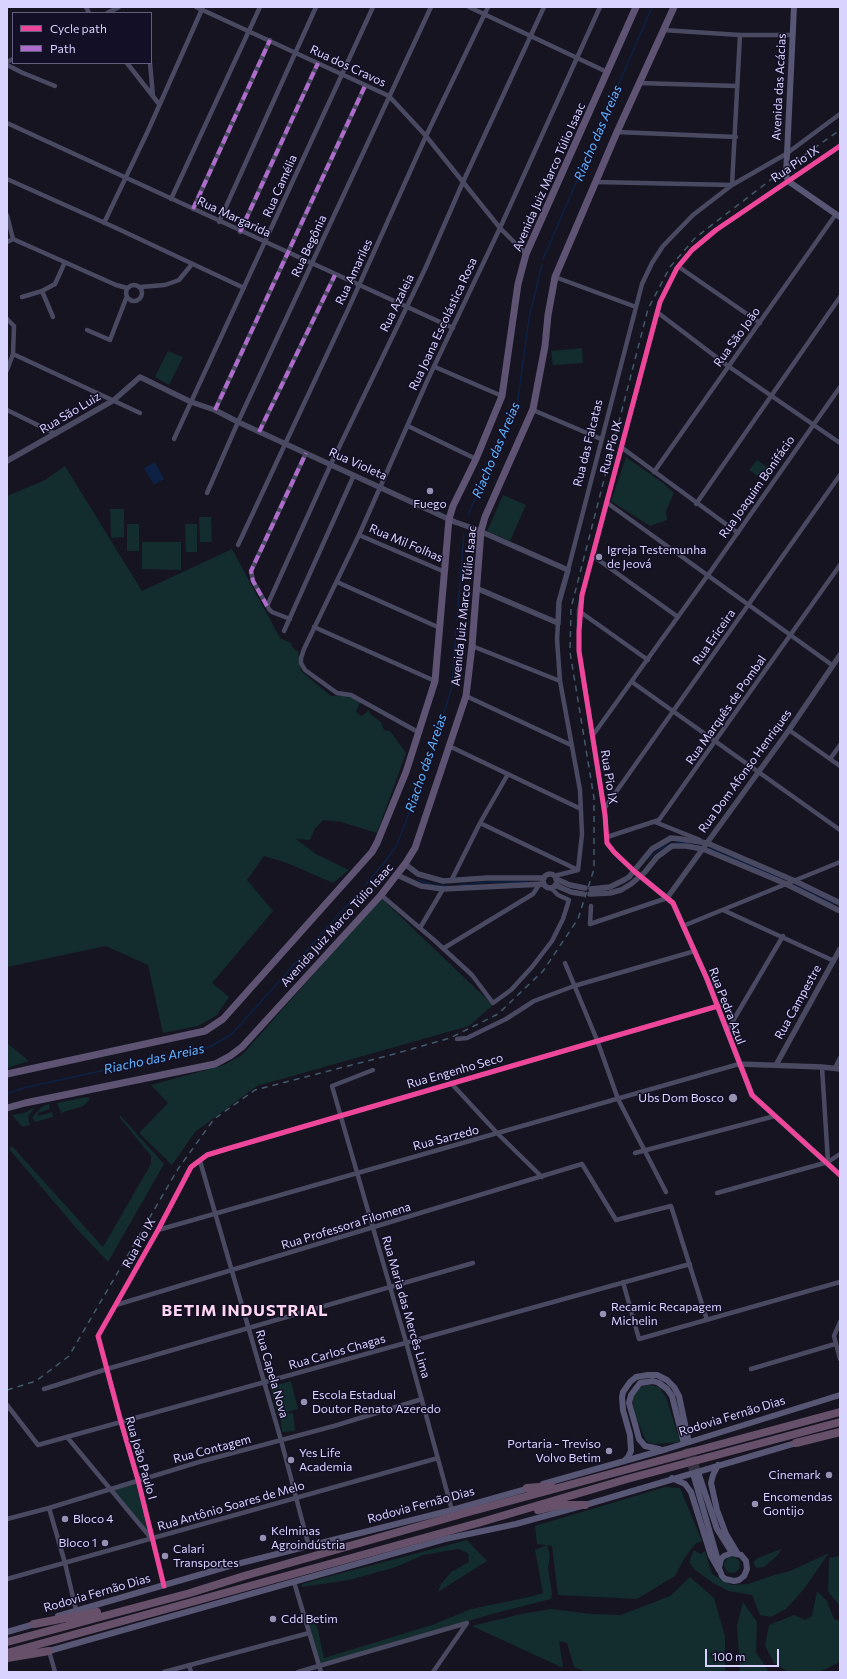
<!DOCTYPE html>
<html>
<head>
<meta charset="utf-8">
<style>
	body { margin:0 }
	#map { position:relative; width:847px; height:1679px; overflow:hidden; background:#161421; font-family:Commissioner,sans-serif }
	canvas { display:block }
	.frame { position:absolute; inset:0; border:8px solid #d9d4ff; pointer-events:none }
	.legend { position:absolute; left:12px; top:12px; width:140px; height:52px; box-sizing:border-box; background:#130f26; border:1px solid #625e7d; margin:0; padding:5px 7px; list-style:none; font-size:12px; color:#d9d4ff }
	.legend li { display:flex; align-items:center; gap:8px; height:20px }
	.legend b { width:20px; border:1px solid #625e7d }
	.scale { position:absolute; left:705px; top:1649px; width:74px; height:18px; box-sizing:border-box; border:2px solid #d9d4ff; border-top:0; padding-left:5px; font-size:12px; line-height:14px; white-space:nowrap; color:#d9d4ff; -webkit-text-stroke:3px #130f26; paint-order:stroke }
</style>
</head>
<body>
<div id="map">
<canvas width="847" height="1679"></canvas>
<div class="frame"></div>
<ul class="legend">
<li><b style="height:5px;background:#ed469a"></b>Cycle path</li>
<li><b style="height:5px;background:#b06ccc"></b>Path</li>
</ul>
<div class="scale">100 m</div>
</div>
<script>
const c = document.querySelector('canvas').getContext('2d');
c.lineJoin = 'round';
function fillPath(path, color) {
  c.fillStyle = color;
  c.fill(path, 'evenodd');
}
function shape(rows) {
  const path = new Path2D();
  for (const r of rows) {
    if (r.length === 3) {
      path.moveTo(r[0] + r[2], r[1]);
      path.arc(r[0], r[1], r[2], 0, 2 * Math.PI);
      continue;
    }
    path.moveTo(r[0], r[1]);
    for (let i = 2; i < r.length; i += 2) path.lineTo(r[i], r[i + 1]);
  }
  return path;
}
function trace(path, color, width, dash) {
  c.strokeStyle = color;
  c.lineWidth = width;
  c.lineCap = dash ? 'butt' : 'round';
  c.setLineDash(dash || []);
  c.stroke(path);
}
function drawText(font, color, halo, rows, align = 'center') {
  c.font = font + ' Commissioner,sans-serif';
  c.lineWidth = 3;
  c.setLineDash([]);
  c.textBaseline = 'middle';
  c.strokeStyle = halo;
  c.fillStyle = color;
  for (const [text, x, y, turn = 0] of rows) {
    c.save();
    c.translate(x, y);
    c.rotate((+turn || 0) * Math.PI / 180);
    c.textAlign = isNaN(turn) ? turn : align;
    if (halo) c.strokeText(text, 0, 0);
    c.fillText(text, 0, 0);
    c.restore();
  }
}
const green = shape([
	[582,348,583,363,553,365,551,351],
	[168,351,183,357,169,385,155,377],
	[626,457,663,483,674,493,666,511,667,520,650,526,611,501],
	[757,460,774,472,766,482,749,470],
	[65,466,142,591,232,549,280,638,291,643,292,647,298,652,301,671,331,696,348,695,360,702,356,712,362,716,369,710,370,714,381,722,384,730,390,731,406,753,377,833,341,822,323,820,314,830,310,840,296,839,316,854,349,870,333,883,287,863,264,856,247,880,273,911,212,983,229,997,217,1015,198,1026,163,1033,148,965,106,946,7,967,7,496,45,480],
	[503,495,526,505,510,541,487,531],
	[110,509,124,509,124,537,111,538],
	[199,517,211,517,212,542,200,542],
	[127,524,139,524,139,551,127,551],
	[185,524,197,524,197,552,186,552],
	[142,542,181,542,181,570,142,569],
	[381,898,493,1005,469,1026,257,1086,195,1132,172,1165,139,1133,168,1103,151,1085,224,1065,242,1055],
	[7,1043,29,1061,7,1068],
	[87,1097,90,1099,83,1106,61,1113,57,1103],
	[49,1104,50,1109,38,1113,38,1116,52,1112,53,1117,35,1122,32,1117,43,1106],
	[36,1107,28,1116,30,1125,22,1127,12,1115,24,1113],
	[120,1115,164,1164,108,1262,77,1229,9,1149,12,1146,103,1247,151,1164,151,1156,120,1118],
	[291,1381,298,1409,282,1414,293,1413,295,1431,282,1432,280,1415,278,1415,270,1387],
	[650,1385,659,1387,666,1397,680,1442,655,1444,649,1443,645,1439,636,1417,633,1405,633,1397,637,1390,643,1386],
	[137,1482,149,1533,111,1489],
	[665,1487,680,1488,702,1541,696,1543,684,1559,675,1576,637,1599,558,1595,552,1546,547,1545,550,1555,548,1567,552,1593,551,1599,492,1614,320,1666,307,1622,314,1620,318,1630,324,1658,432,1625,471,1609,529,1597,543,1593,535,1550,547,1545,537,1544,535,1526],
	[467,1540,487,1561,438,1592,441,1584,451,1572,469,1562,468,1553,458,1549,423,1555,396,1567,349,1580,302,1587,302,1584,323,1578],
	[781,1549,778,1555,764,1567,756,1568,753,1562,758,1558],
	[694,1550,701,1554,705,1551,712,1574,731,1585,748,1584,774,1575,790,1571,829,1553,804,1589,786,1609,771,1617,760,1615,752,1595,729,1591,713,1583,694,1569,689,1562],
	[840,1556,840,1606,828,1592,829,1558],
	[732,1565,8],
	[690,1577,714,1598,725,1636,725,1672,587,1672,574,1667,567,1643,559,1641,563,1668,472,1626,521,1614,551,1609,591,1614,621,1615,670,1596],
	[817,1591,827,1601,834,1619,840,1621,840,1662,819,1672,788,1672,774,1663,765,1646,769,1625,794,1615,805,1620,812,1616],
	[743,1602,757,1622,756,1652,769,1672,740,1672,737,1625]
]);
const water = shape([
	[155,462,164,479,154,485,144,468]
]);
const stream = shape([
	[543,259,652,7],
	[468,515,517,406,529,318,542,265],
	[457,620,464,534],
	[674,843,682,842,690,844],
	[709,848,780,878],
	[647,859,660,849,671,844],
	[418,880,434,885,448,886],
	[365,885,384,863,397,845,431,754,452,687,456,629],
	[460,885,487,882,527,882],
	[796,886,833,904],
	[7,1094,23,1088,210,1047,232,1034,358,893]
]);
const secondaryTunnel = shape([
	[688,1439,699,1475],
	[683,1440,694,1477]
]);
const minor = shape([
	[86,7,89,13],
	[196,7,389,96,426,136,500,228,526,254],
	[469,7,607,72],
	[107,13,119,7],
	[663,30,740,35,793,35],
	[7,62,13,59],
	[127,63,159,104],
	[150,63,153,96],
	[7,65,23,73,55,86],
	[639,83,737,86],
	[7,123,453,328],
	[617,132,736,137],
	[7,179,114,227,244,288],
	[596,182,732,185,740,35],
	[171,199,260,7],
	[193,209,270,40],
	[7,215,13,239],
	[219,222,316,7],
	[104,223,147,133,203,7],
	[240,232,318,63],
	[7,242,13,239,116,285,127,288],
	[679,267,760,323],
	[555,277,636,307],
	[134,293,8],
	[140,287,165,285,179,280,192,264],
	[42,291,53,317],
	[22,297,42,291,55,284,65,262],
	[657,312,728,366,840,443],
	[7,319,14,326,13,354,7,370],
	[87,330,110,340,127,296],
	[13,354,140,413],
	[435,367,502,396],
	[7,410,56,434],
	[215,410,365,86],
	[533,410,601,439],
	[408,426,476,459],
	[259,432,335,275],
	[174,439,373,7],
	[621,447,738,533],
	[654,472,836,214],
	[207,493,238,422,431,7],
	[606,502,832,665],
	[696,504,840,297],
	[359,535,445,572],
	[238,545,351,303,426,136,488,7],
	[593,556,678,617],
	[568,570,642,284,652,263,663,246,693,215,732,185,786,154,840,114],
	[337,582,440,628],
	[267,606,331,464,425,269,463,182,544,7],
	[579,611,648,660],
	[290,619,272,612,269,609,253,581,251,571,306,453],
	[558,623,557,639,560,681,580,790,582,834,578,870],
	[314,627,435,681],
	[284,631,354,475],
	[472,646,560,681],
	[632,682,840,830],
	[466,696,571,745],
	[789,730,840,766],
	[418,732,351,695,337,693,305,670,301,663,301,658,304,649,359,535,428,379,500,228,600,7],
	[593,735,708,575,840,387],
	[449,746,581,809],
	[830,759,840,745],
	[604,809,840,475],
	[655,822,700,840],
	[480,823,578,870],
	[607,837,659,820,840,565],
	[634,871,614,852,607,843,605,815,579,651,579,611,582,595,660,302,677,268,692,250,716,230,840,146],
	[554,876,578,870],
	[451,881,480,823,508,774],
	[381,895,434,940,472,975,493,1003,511,990,532,967,552,941,563,919,569,900,558,895,551,888],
	[591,906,590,924,667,898],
	[723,910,834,961],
	[683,926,840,862],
	[420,928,443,889],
	[444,948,533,894,539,885],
	[565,963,597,1040,618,1099,666,1192],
	[727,1031,783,936],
	[457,1039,467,1038,506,1019,534,1001,574,986,695,951],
	[822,1067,828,1162],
	[835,1068,840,1058],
	[373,1070,332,1086,406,1342,452,1510],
	[451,1083,498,1134,542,1177],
	[635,1153,775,1116],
	[200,1161,281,1440,309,1547],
	[717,1193,828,1162,840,1154],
	[158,1230,739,1064],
	[623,1282,639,1339,840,1282],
	[116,1305,582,1164,616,1220,671,1206,707,1320],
	[840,1322,834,1336,840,1359],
	[751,1369,835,1344],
	[44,1389,107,1369,473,1263],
	[7,1405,38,1445,690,1264],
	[67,1437,151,1538],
	[49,1508,65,1563,76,1610],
	[7,1519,49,1508,199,1462,334,1426,422,1399],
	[7,1579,438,1458],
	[294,1582,321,1672],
	[164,1586,138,1480,121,1422,98,1336,158,1230,191,1167,207,1155,230,1148,718,1006],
	[49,1651,55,1672],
	[189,1665,191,1672],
	[164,1672,309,1633],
	[298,1672,467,1623],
	[433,1672,467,1623]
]);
const tertiary = shape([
	[7,461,114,400,140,377,191,402,215,410,238,422,455,522,475,529,568,570,559,602,558,623,476,588],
	[405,864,418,874,443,881,487,878,544,878],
	[634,871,673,903,707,979,752,1095,840,1175],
	[550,881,7],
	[397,875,421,886,443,889,544,884],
	[556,879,570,885,585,888],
	[555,885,571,892,583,894],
	[591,889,610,887,624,880,629,877,652,849,671,838,681,839,707,843,795,881,840,903],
	[590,894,610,893,621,890,631,884,645,872,657,857,672,846,686,846,703,849,784,883,840,911],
	[667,898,789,730,840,655],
	[739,1064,822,1067,840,1069],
	[776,1065,840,949]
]);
const secondary = shape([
	[794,7,786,175,788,181,840,217],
	[659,1449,645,1446,639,1439,635,1424,629,1403,631,1395,640,1383,653,1381,659,1383,667,1389,672,1396,683,1440],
	[624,1461,628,1457,631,1451,630,1435,623,1410,622,1397,623,1392,630,1382,636,1377,648,1375,657,1375,667,1380,674,1387,679,1396,688,1438],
	[718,1465,713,1475,711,1483,717,1510,726,1534,738,1554],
	[699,1475,717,1529,732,1553,741,1555,746,1561,747,1569,744,1576,739,1580,734,1581,725,1579,722,1576,719,1568,721,1559,724,1556,732,1553],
	[694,1477,719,1564],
	[672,1478,685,1484,691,1492,711,1556,719,1570],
	[543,1484,667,1449,840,1395],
	[58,1616,233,1565,452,1510,530,1488],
	[7,1632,38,1623],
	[49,1651,445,1539,516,1524,585,1505,796,1443]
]);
const primary = shape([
	[7,1074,205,1031,223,1019,372,852,377,843,406,772,435,681,449,519,453,506,476,459,502,396,518,284,526,254,636,7],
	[7,1108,25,1103,215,1064,230,1056,242,1047,381,895,405,864,415,848,466,696,472,646,481,531,485,517,533,409,545,346,548,315,555,277,617,132,674,7]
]);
const motorway = shape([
	[796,1443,840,1432],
	[527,1488,551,1486],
	[538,1510,560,1505,585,1505],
	[34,1624,97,1612],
	[7,1642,190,1593,244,1576,465,1513,840,1412],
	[7,1653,478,1523,627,1479,840,1422],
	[7,1658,49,1651]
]);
const rail = shape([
	[7,1390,36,1381,69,1356,178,1169,214,1119,255,1090,394,1054,450,1038,498,1014,543,971,578,919,594,869,594,798,570,652,571,608,648,309,670,267,695,238,786,168,840,130]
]);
const quiet = shape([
	[193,209,270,40],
	[240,232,318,63],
	[215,410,365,86],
	[259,432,335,275],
	[267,606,253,581,251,571,306,453]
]);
const cycleway = shape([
	[840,146,716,230,692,250,677,268,660,302,582,595,579,631,579,651,605,815,607,843,614,852,634,871,673,903,707,979,752,1095,840,1175],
	[164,1586,138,1480,121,1422,98,1336,158,1230,191,1167,207,1155,230,1148,718,1006]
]);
const markers = [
	[430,491,4,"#9591b1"],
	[599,557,4,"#9591b1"],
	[733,1098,5,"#9591b1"],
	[603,1314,4,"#9591b1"],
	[304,1402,4,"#9591b1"],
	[609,1451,4,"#9591b1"],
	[291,1460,4,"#9591b1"],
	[829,1475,4,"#9591b1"],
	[755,1504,4,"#9591b1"],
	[65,1519,4,"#9591b1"],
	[263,1538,4,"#9591b1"],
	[105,1543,4,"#9591b1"],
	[165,1556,4,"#9591b1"],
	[273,1619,4,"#9591b1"]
];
const streetNames = [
	["Rua dos Cravos",348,66,25],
	["Avenida das Acácias",779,87,-87],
	["Rua Pio IX",795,164,-34],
	["Avenida Juiz Marco Túlio Isaac",549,177,-66],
	["Rua Camélia",280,186,-66],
	["Rua Margarida",234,217,25],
	["Rua Begônia",309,246,-65],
	["Rua Amariles",354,272,-65],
	["Rua Azaleia",397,303,-64],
	["Rua Joana Escolástica Rosa",443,324,-65],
	["Rua São João",737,337,-54],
	["Rua São Luiz",70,413,-31],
	["Rua das Falcatas",588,443,-76],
	["Rua Pio IX",611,447,-75],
	["Rua Violeta",358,464,24],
	["Rua Joaquim Bonifácio",757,487,-55],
	["Rua Mil Folhas",406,543,23],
	["Avenida Juiz Marco Túlio Isaac",464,606,-84],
	["Rua Ericeira",714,637,-55],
	["Rua Marquês de Pombal",726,710,-55],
	["Rua Dom Afonso Henriques",745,771,-54],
	["Rua Pio IX",609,777,81],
	["Avenida Juiz Marco Túlio Isaac",337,925,-48],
	["Rua Campestre",798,1002,-61],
	["Rua Pedra Azul",727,1006,69],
	["Rua Engenho Seco",455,1071,-16],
	["Rua Sarzedo",446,1138,-15],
	["Rua Professora Filomena",346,1226,-17],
	["Rua Pio IX",139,1243,-61],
	["Rua Maria das Mercês Lima",406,1307,74],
	["Rua Carlos Chagas",337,1352,-16],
	["Rua Capela Nova",272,1374,74],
	["Rodovia Fernão Dias",732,1416,-17],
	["Rua Contagem",212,1449,-15],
	["Rua João Paulo I",141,1458,74],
	["Rodovia Fernão Dias",421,1505,-15],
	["Rua Antônio Soares de Melo",231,1506,-16],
	["Rodovia Fernão Dias",97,1593,-16]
];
const poiNames = [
	["Fuego",430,504,"center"],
	["Igreja Testemunha",607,550],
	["de Jeová",607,564],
	["Ubs Dom Bosco",724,1098,"right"],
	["Recamic Recapagem",611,1307],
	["Michelin",611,1321],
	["Escola Estadual",312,1395],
	["Doutor Renato Azeredo",312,1409],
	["Portaria - Treviso",601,1444,"right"],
	["Volvo Betim",601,1458,"right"],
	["Yes Life",299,1453],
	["Academia",299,1467],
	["Cinemark",821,1475,"right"],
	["Encomendas",763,1497],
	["Gontijo",763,1511],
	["Bloco 4",73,1519],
	["Kelminas",271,1531],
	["Agroindústria",271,1545],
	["Bloco 1",97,1543,"right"],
	["Calari",173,1549],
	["Transportes",173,1563],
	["Cdd Betim",281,1619]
];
const waterNames = [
	["Riacho das Areias",598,133,-67],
	["Riacho das Areias",496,450,-67],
	["Riacho das Areias",426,763,-71],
	["Riacho das Areias",154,1059,-12]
];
const districtNames = [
	["BETIM INDUSTRIAL",245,1311]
];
fillPath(green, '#132c2d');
fillPath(water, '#0d2144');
trace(stream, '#0d2144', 1.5);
trace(secondaryTunnel, '#333142', 6, [6, 3]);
trace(minor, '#4a4962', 4.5);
trace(tertiary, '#4a4962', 5.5);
trace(secondary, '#575674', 6);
trace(primary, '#5e5373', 7);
trace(motorway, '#67516a', 8);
trace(rail, '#43596b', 1.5, [6, 5]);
trace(quiet, '#b06ccc', 4, [8, 4]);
trace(cycleway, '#ed469a', 5);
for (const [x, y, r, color] of markers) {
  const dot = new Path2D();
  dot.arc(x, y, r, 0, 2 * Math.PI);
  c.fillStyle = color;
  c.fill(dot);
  trace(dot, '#130f26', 1.5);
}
drawText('12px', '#d9d4ff', '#130f26', streetNames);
drawText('12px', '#d9d4ff', '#130f26', poiNames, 'left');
drawText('italic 13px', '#62b6ff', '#130f26', waterNames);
c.letterSpacing = '1px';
drawText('bold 16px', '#ffd6f0', '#130f26', districtNames);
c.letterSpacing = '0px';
</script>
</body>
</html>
